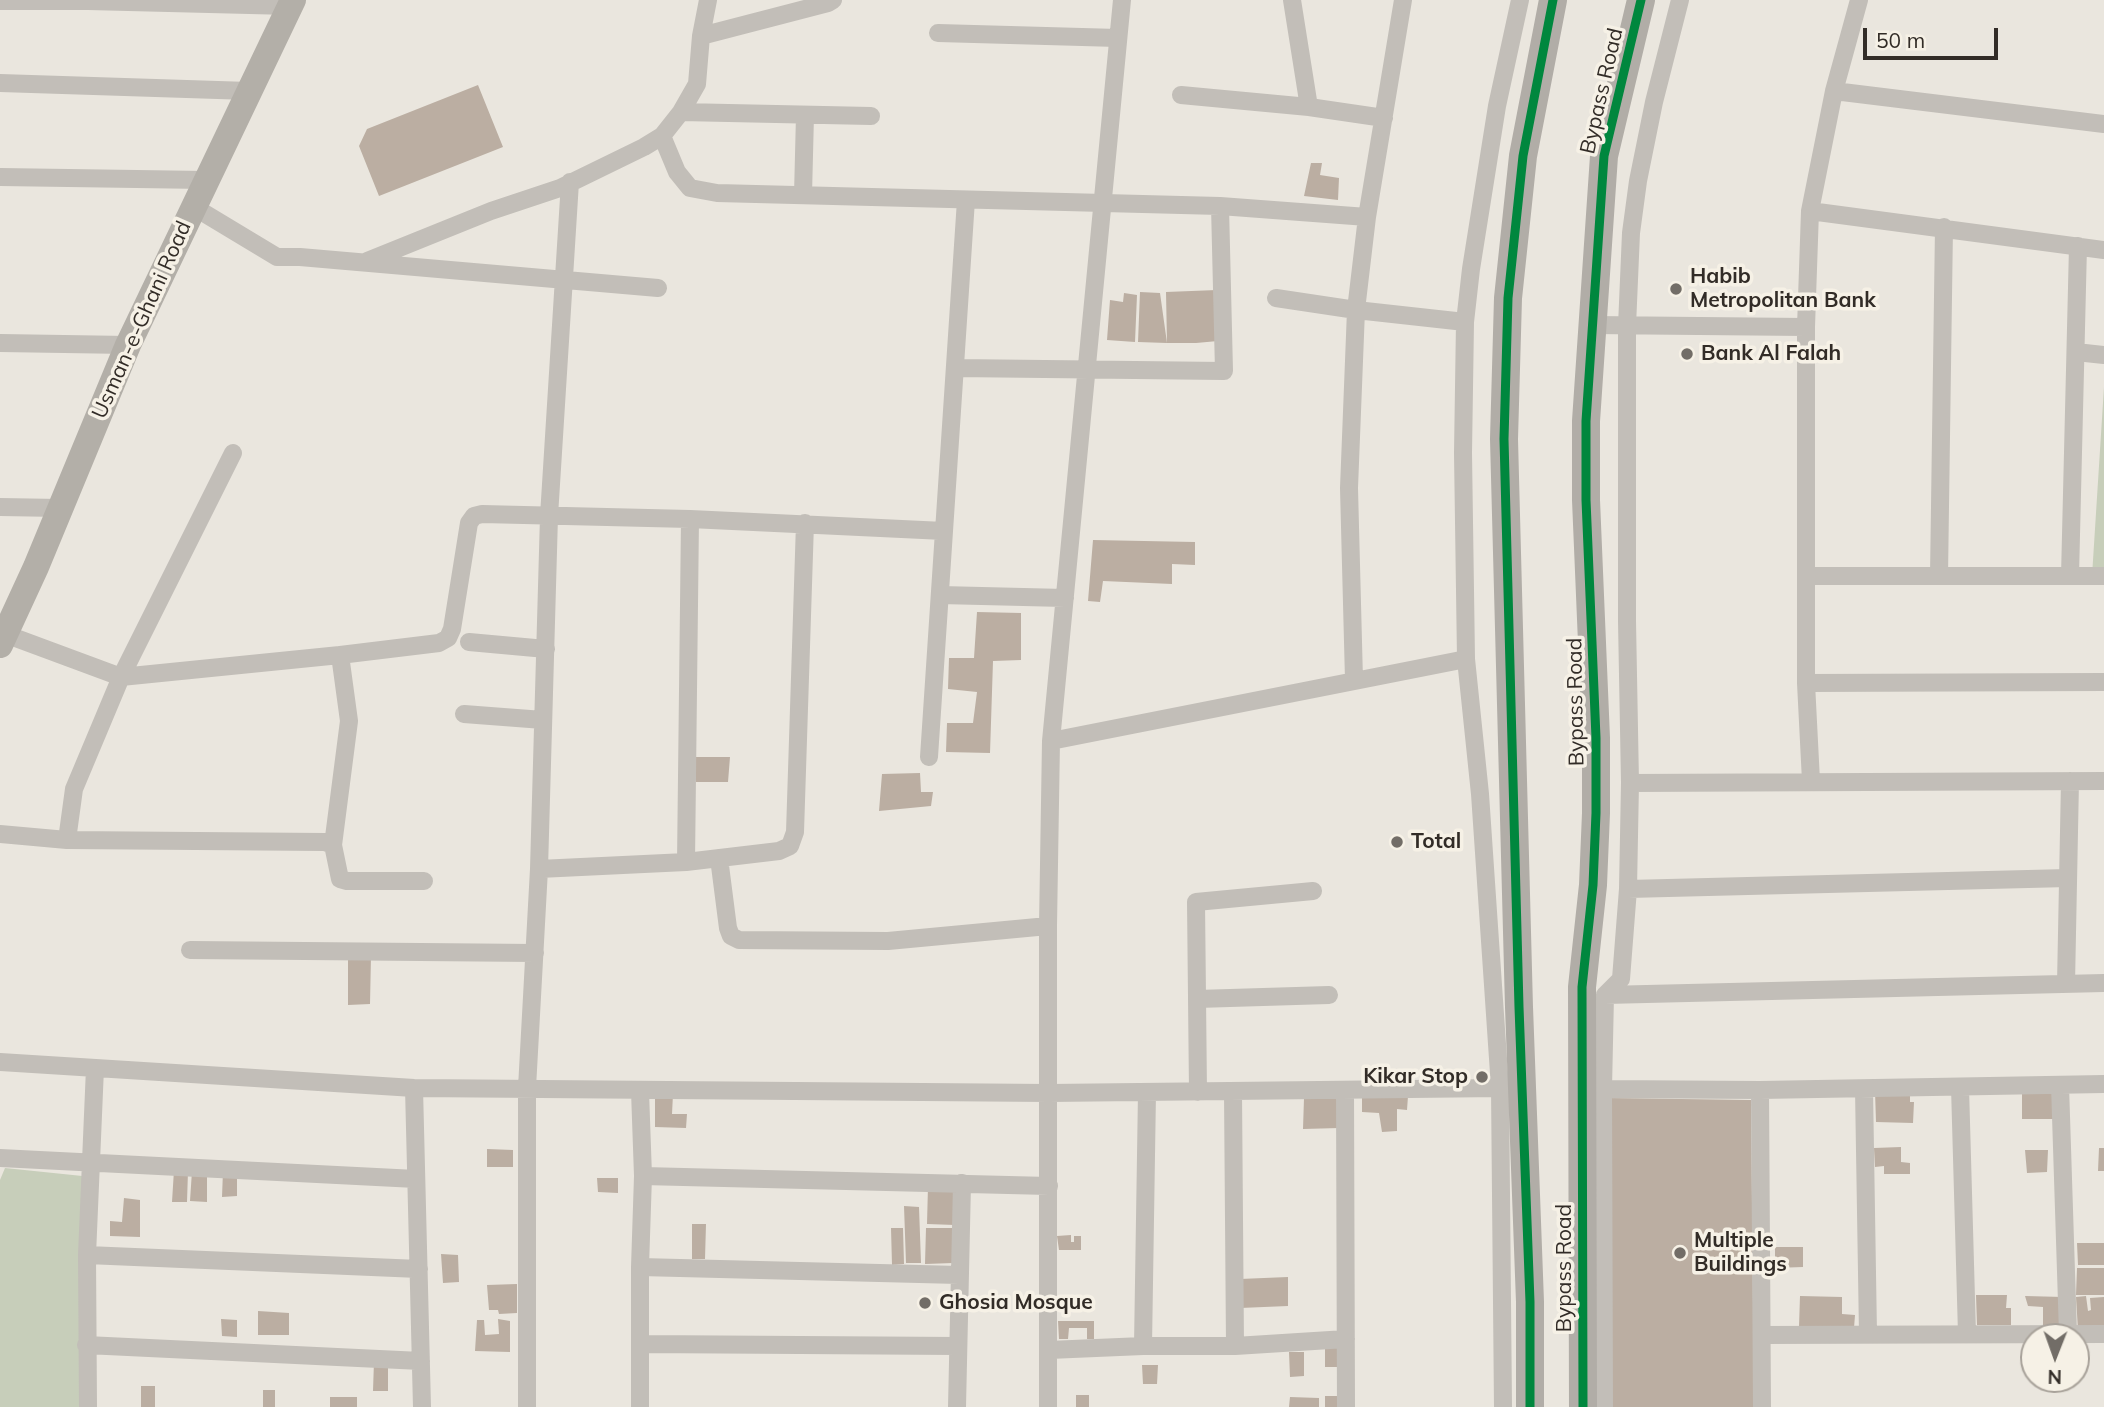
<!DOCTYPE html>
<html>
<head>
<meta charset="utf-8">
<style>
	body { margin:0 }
	#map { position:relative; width:2104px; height:1407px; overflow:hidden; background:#eae6de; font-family:Mulish,sans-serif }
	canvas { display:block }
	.north { position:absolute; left:2020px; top:1323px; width:70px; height:70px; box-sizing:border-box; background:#f6f1e6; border:2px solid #a8a29a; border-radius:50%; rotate:181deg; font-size:19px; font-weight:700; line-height:28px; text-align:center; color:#322c27 }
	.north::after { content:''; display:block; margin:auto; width:24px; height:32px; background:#726d67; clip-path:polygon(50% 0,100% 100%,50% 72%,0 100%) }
	.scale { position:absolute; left:1863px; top:28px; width:135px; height:32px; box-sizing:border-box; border:4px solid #322c27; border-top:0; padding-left:9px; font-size:21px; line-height:24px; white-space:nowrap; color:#322c27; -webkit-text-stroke:5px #f6f1e6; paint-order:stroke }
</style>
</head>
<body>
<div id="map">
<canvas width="2104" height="1407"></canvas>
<div class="north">N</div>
<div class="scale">50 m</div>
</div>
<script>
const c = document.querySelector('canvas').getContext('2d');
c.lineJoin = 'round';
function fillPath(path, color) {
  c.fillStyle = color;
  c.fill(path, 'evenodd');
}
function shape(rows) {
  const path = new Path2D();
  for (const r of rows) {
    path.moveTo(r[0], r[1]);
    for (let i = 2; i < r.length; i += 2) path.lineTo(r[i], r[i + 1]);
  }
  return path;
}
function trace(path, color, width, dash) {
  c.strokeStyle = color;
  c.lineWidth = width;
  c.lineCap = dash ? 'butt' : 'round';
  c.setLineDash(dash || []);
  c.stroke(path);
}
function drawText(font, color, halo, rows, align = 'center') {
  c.font = font + ' Mulish,sans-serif';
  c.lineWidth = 7;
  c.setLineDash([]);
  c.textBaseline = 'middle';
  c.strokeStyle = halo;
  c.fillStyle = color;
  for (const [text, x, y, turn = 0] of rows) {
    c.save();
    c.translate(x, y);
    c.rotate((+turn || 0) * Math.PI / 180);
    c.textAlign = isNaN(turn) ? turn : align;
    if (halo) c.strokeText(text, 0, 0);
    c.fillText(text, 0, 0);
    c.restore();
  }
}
const green = shape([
	[2104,387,2104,576,2092,576],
	[5,1168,92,1177,90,1407,0,1407,0,1180]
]);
const building = shape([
	[478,85,503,147,379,196,359,146,367,129],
	[1311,163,1322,163,1320,175,1339,178,1338,200,1304,196],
	[1217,290,1218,341,1196,343,1167,343,1166,292],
	[1140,292,1160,293,1167,343,1138,342],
	[1124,293,1137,295,1135,342,1107,340,1110,300,1123,302],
	[1093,540,1195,542,1195,565,1172,564,1172,584,1103,581,1100,602,1088,601],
	[977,612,1021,613,1021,660,993,661,990,753,946,752,947,723,973,723,977,692,948,689,949,658,974,658],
	[695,757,730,757,728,782,696,782],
	[920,773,921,792,933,792,931,806,879,811,882,774],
	[348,955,371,955,370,1004,348,1005],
	[2022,1089,2057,1089,2058,1119,2022,1119],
	[1910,1090,1910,1102,1914,1102,1913,1123,1876,1122,1875,1091],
	[655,1093,673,1094,672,1114,687,1114,686,1128,655,1127],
	[1362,1095,1408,1096,1407,1110,1397,1109,1397,1131,1382,1132,1379,1113,1362,1112],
	[1304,1098,1339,1098,1339,1128,1303,1129],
	[1611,1098,1751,1100,1754,1407,1605,1407],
	[1901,1147,1901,1162,1910,1163,1910,1174,1884,1174,1884,1166,1875,1167,1874,1148],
	[2099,1148,2104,1148,2104,1171,2098,1171],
	[487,1149,513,1150,513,1167,487,1167],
	[2025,1150,2048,1150,2047,1172,2027,1173],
	[174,1170,188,1171,187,1202,172,1202],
	[192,1171,207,1172,207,1202,190,1201],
	[223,1171,237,1172,237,1196,222,1197],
	[597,1178,618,1178,618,1193,598,1192],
	[928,1186,956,1187,955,1225,927,1224],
	[124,1198,140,1200,140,1237,110,1236,110,1221,122,1222],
	[904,1206,919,1207,921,1263,906,1263],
	[692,1224,706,1224,705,1259,692,1259],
	[891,1228,903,1228,904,1264,892,1265],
	[926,1228,953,1228,953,1263,925,1264],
	[1071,1235,1071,1242,1074,1242,1074,1236,1081,1236,1081,1250,1059,1250,1057,1236],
	[2077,1243,2104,1243,2104,1265,2078,1265],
	[1775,1247,1803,1247,1803,1267,1775,1268],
	[441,1254,458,1255,459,1282,443,1283],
	[2077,1268,2104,1268,2104,1295,2076,1295],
	[1288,1277,1288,1306,1240,1308,1240,1279],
	[517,1284,517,1313,499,1314,498,1310,489,1310,487,1285],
	[1976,1295,2007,1295,2006,1308,2011,1308,2011,1325,1977,1325],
	[1800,1296,1842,1297,1842,1314,1855,1315,1854,1328,1799,1327],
	[2025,1296,2063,1297,2064,1327,2043,1327,2043,1307,2028,1306],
	[2086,1296,2088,1311,2091,1310,2090,1298,2104,1297,2104,1329,2078,1330,2076,1297],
	[258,1311,289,1313,289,1335,258,1335],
	[221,1319,237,1320,237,1337,222,1336],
	[498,1319,510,1321,510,1352,475,1351,477,1320,484,1320,485,1335,499,1334],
	[1058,1321,1094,1321,1094,1339,1087,1339,1087,1328,1069,1328,1068,1339,1059,1339],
	[1325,1348,1340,1348,1338,1367,1325,1367],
	[1289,1352,1304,1352,1304,1376,1290,1377],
	[374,1361,388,1362,388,1391,373,1391],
	[1142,1365,1158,1365,1157,1384,1143,1384],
	[141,1386,155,1386,155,1407,141,1407],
	[263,1390,275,1390,275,1407,263,1407],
	[1076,1395,1089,1395,1089,1407,1076,1407],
	[1325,1396,1340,1396,1340,1407,1325,1407],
	[330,1397,357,1397,357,1407,330,1407],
	[1290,1397,1319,1398,1319,1407,1289,1407]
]);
const street = shape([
	[1292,0,1309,107],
	[0,1,88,1,290,6],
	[938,33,1118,38],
	[701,36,828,3,833,0],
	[0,83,249,91],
	[1834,91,2104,124],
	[1181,95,1309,107,1384,118],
	[681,112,871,116],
	[662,136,677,172,690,188,717,193,1220,206,1367,217],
	[0,177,205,180],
	[803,195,805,115],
	[194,207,277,257,300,257,658,288],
	[1810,211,2104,250],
	[367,261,491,211,560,188,644,147,662,136,681,112,697,84,701,36,708,0],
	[1276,298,1356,310,1465,322],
	[1592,325,1806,327],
	[0,343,128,345],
	[2076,352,2104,355],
	[955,368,1224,371,1220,206],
	[0,507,60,508],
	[1807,576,2104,576],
	[1939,576,1944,227],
	[2070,576,2078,246],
	[940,595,1065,598],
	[5,634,121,677,340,655,439,643,448,638,452,629,469,523,474,516,482,514,690,519,944,531],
	[469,642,546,649],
	[1354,680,1349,488,1356,310,1367,217,1403,0],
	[1806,683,2104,682],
	[464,714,543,720],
	[1051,741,1466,659],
	[929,757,966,200],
	[1811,781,1806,683,1806,327,1810,211,1834,91,1859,0],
	[1630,783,2104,781],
	[0,834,67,840,325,842,333,845,340,879,347,881,424,881],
	[67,840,74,789,121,677,233,453],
	[333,845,349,721,340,655],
	[719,858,728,928,731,936,739,940,888,941,1048,926],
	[686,862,690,519],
	[539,869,686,862,779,851,790,846,795,832,805,523],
	[1628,889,2068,878],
	[190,950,535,953],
	[2066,984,2070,781],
	[1605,995,2104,983],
	[1197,999,1329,995],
	[0,1062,414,1088,1049,1093,1500,1088],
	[2060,1085,2068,1334],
	[1960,1087,1967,1334],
	[414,1088,422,1407],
	[1603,1089,1760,1090,2104,1084],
	[1864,1089,1868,1334],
	[1345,1090,1346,1407],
	[1760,1090,1762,1407],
	[640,1091,643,1176,640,1267,640,1407],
	[1198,1092,1196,902,1313,891],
	[1233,1092,1235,1346],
	[0,1158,416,1179],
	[643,1176,1049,1186],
	[87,1255,419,1269],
	[640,1267,959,1275],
	[1762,1335,2104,1334],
	[641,1344,958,1346],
	[86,1345,421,1361],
	[1143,1346,1147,1092],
	[1049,1350,1143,1346,1235,1346,1346,1339],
	[88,1407,87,1255,95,1068],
	[527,1407,527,1088,539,869,549,516,570,182],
	[957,1407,962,1183],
	[1048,1407,1048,926,1051,741,1122,0],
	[1503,1407,1500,1088,1480,794,1466,659,1463,453,1465,322,1471,269,1497,106,1520,0],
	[1604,1407,1603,1089,1605,995,1621,979,1628,889,1630,783,1627,621,1627,326,1631,233,1638,181,1654,102,1680,0]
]);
const secondary = shape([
	[0,645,36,567,128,345,293,0]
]);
const primary = shape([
	[1530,1407,1530,1302,1519,1007,1504,439,1508,298,1523,156,1553,0],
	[1583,1407,1582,987,1593,885,1596,813,1596,738,1586,500,1586,421,1604,156,1641,0]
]);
const cycleway = shape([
	[1530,1407,1530,1302,1519,1007,1504,439,1508,298,1523,156,1553,0],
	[1583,1407,1582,987,1593,885,1596,813,1596,738,1586,500,1586,421,1604,156,1641,0]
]);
const markers = [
	[1676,289,7,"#726d67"],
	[1687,354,7,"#726d67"],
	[1397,842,7,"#726d67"],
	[1482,1077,7,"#726d67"],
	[1680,1253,7,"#726d67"],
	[925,1303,7,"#726d67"]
];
const streetNames = [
	["Bypass Road",1602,91,-77],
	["Usman-e-Ghani Road",142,320,-66],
	["Bypass Road",1576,702,-91],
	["Bypass Road",1565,1268,-90]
];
const poiNames = [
	["Habib",1690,277],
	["Metropolitan Bank",1690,301],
	["Bank Al Falah",1701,354],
	["Total",1411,842],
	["Kikar Stop",1468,1077,"right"],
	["Multiple",1694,1241],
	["Buildings",1694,1265],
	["Ghosia Mosque",939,1303]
];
fillPath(green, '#c7ceba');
fillPath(building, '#bbaea2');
trace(street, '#c2beb8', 18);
trace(secondary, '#b3afa8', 26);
trace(primary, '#b1ada7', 28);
trace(cycleway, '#00873e', 9);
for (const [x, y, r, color] of markers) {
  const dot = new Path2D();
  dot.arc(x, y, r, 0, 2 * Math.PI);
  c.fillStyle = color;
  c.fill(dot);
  trace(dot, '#f6f1e6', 2.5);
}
drawText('21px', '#322c27', '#f6f1e6', streetNames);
drawText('bold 21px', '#322c27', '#f6f1e6', poiNames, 'left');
</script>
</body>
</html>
